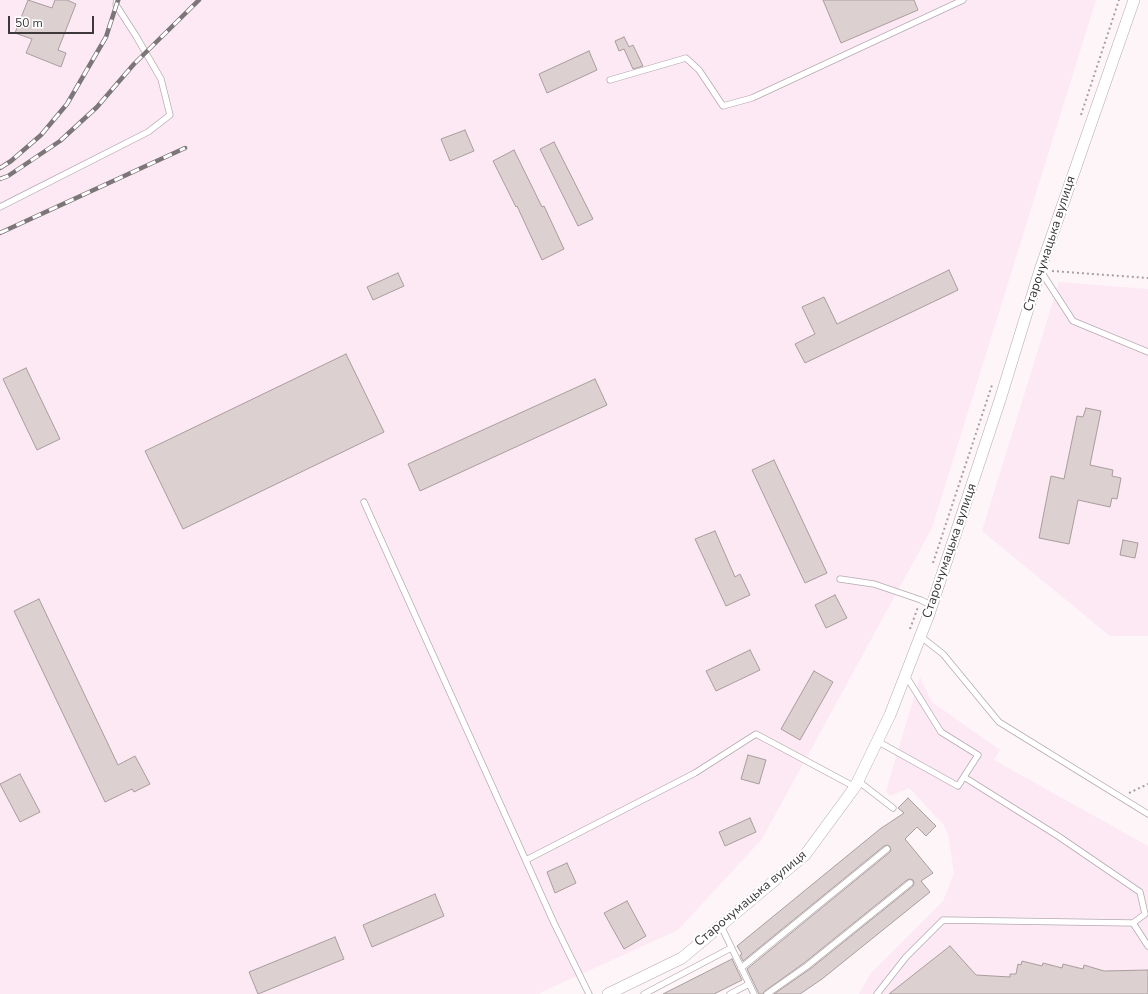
<!DOCTYPE html>
<html>
<head>
<meta charset="utf-8">
<style>
	body { margin:0 }
	#map { position:relative; width:1148px; height:994px; overflow:hidden; background:#fef5f9; font-family:"Nunito Sans",sans-serif }
	canvas { display:block }
	.scale { position:absolute; left:8px; top:16px; width:86px; height:18px; box-sizing:border-box; border:2px solid #3d393b; border-top:0; padding-left:5px; font-size:12px; line-height:14px; white-space:nowrap; color:#3d393b; -webkit-text-stroke:3px #fff; paint-order:stroke }
</style>
</head>
<body>
<div id="map">
<canvas width="1148" height="994"></canvas>
<div class="scale">50 m</div>
</div>
<script>
const c = document.querySelector('canvas').getContext('2d');
c.lineJoin = 'round';
function fillPath(path, color) {
  c.fillStyle = color;
  c.fill(path, 'evenodd');
}
function shape(rows) {
  const path = new Path2D();
  for (const r of rows) {
    path.moveTo(r[0], r[1]);
    for (let i = 2; i < r.length; i += 2) path.lineTo(r[i], r[i + 1]);
  }
  return path;
}
function trace(path, color, width, dash) {
  c.strokeStyle = color;
  c.lineWidth = width;
  c.lineCap = dash ? 'butt' : 'round';
  c.setLineDash(dash || []);
  c.stroke(path);
}
function drawText(font, color, halo, rows, align = 'center') {
  c.font = font + ' "Nunito Sans",sans-serif';
  c.lineWidth = 4;
  c.setLineDash([]);
  c.textBaseline = 'middle';
  c.strokeStyle = halo;
  c.fillStyle = color;
  for (const [text, x, y, turn = 0] of rows) {
    c.save();
    c.translate(x, y);
    c.rotate((+turn || 0) * Math.PI / 180);
    c.textAlign = isNaN(turn) ? turn : align;
    if (halo) c.strokeText(text, 0, 0);
    c.fillText(text, 0, 0);
    c.restore();
  }
}
const built = shape([
	[0,0,1096,0,932,528,762,839,678,930,538,994,0,994],
	[1059,282,1148,289,1148,636,1110,636,982,531],
	[920,677,932,702,1000,750,994,760,1148,846,1148,994,859,994,871,973,943,901,954,873,948,834,943,824,909,788,890,796,886,791]
]);
const building = shape([
	[28,0,52,8,55,0,67,0,76,4,58,50,66,53,61,67,26,53,32,39,15,33,28,0],
	[823,0,914,0,918,10,841,43,823,0],
	[624,37,629,47,633,45,643,66,633,69,624,49,619,51,615,41,624,37],
	[589,51,597,70,547,93,539,74,589,51],
	[465,130,474,151,450,161,441,139,465,130],
	[554,142,593,219,578,226,540,149,554,142],
	[514,150,542,207,544,206,564,249,542,260,517,206,516,207,493,161,514,150],
	[949,270,958,290,805,363,795,344,815,334,802,307,824,297,837,324,949,270],
	[398,273,404,286,373,300,367,287,398,273],
	[346,354,384,432,183,529,145,451,346,354],
	[26,368,60,439,37,450,3,379,26,368],
	[595,379,607,405,420,491,408,464,595,379],
	[1086,408,1101,411,1090,465,1113,470,1112,476,1121,478,1117,499,1112,498,1110,507,1078,500,1069,544,1039,538,1051,476,1064,479,1077,416,1083,417,1086,408],
	[774,460,827,573,805,583,752,470,774,460],
	[715,531,735,577,740,574,750,595,726,606,695,539,715,531],
	[1123,540,1138,543,1135,558,1120,555,1123,540],
	[835,595,847,618,826,628,815,605,835,595],
	[39,599,118,765,135,756,150,784,134,792,132,789,105,802,14,611,39,599],
	[750,650,760,670,716,691,706,671,750,650],
	[814,671,833,682,800,740,781,729,814,671],
	[748,755,766,760,759,784,741,779,748,755],
	[20,774,40,812,20,822,0,784,20,774],
	[908,798,936,826,926,836,917,827,905,839,933,873,921,881,930,892,822,979,800,994,774,994,810,969,913,886,914,883,913,880,910,879,907,880,804,963,765,991,763,994,759,994,747,969,890,852,891,850,890,847,888,845,884,846,743,961,740,955,742,954,737,946,880,829,904,813,898,808,908,798],
	[750,818,756,832,725,846,719,832,750,818],
	[567,863,576,883,555,893,547,872,567,863],
	[435,894,444,916,372,947,363,925,435,894],
	[627,901,646,936,624,949,604,913,627,901],
	[335,937,344,959,258,994,249,972,335,937],
	[950,946,976,975,1010,977,1010,974,1016,974,1018,964,1021,965,1022,961,1042,966,1043,963,1062,968,1063,964,1083,969,1084,965,1104,971,1148,970,1148,994,889,994,950,946],
	[732,959,742,980,714,994,663,994,732,959]
]);
const path = shape([
	[1081,115,1119,0],
	[1052,271,1148,278],
	[933,563,992,385],
	[910,629,918,607],
	[1129,793,1148,784]
]);
const service = shape([
	[610,80,686,58,699,70,723,106,752,98,963,0],
	[0,207,148,132,170,115,161,79,136,36,116,5,117,0],
	[1040,270,1073,321,1148,352],
	[364,502,554,923,589,994],
	[840,579,874,584,921,600,932,606],
	[920,636,943,654,999,722,1148,814],
	[877,741,958,786,978,755,941,732,906,676],
	[858,781,893,808],
	[526,860,695,773,756,734,855,787],
	[1133,923,1148,946],
	[721,926,754,994],
	[741,968,887,849],
	[644,994,731,948],
	[730,994,749,984],
	[767,994,807,966,910,883],
	[877,994,906,957,943,920,1133,923,1145,914,1140,892,1058,836,964,777]
]);
const minor = shape([
	[608,994,682,958,805,855,855,787,890,715,929,614,1000,400,1040,270,1134,0]
]);
const rail = shape([
	[0,168,11,161,41,135,67,104,106,37,118,0],
	[0,179,8,176,60,141,97,107,134,64,199,0],
	[0,233,185,148]
]);
const streetNames = [
	["Старочумацька вулиця",1050,244,-72],
	["Старочумацька вулиця",950,551,-71],
	["Старочумацька вулиця",751,899,-40]
];
fillPath(built, '#fce9f3');
fillPath(building, '#ddd0d1');
trace(building, '#a99d9d', 1);
trace(service, '#b5aab0', 7);
trace(minor, '#b5aab0', 12);
trace(path, '#a69fa2', 2, [2, 3]);
trace(service, '#fff', 5.5);
trace(minor, '#fff', 11);
trace(rail, '#7c7679', 4.5);
trace(rail, '#fff', 3, [9]);
drawText('13px', '#3d393b', '#fff', streetNames);
</script>
</body>
</html>
